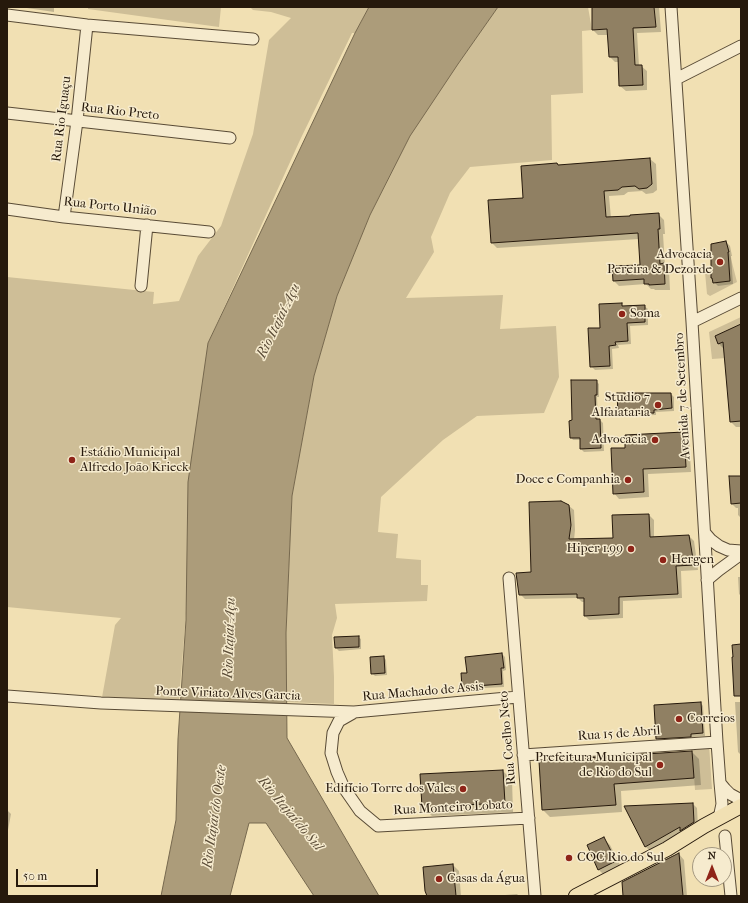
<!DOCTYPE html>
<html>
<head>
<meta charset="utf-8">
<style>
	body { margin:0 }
	#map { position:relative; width:748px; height:903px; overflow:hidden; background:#f1e0b3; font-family:"IM FELL French Canon",serif }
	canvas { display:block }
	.frame { position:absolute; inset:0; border:8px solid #26190c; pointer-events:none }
	.north { position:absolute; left:692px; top:847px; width:40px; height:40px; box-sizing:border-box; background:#f6ebce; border:1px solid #a39780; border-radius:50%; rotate:0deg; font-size:11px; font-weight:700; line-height:16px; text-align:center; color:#26190c }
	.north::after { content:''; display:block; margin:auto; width:14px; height:18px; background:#8f2418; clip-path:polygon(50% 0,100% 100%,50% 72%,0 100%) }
	.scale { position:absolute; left:16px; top:869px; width:82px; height:18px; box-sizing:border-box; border:2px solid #26190c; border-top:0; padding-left:5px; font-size:12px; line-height:14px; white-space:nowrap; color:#26190c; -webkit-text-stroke:3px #f6ebce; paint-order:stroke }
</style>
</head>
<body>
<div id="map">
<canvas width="748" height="903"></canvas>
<div class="frame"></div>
<div class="north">N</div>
<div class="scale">50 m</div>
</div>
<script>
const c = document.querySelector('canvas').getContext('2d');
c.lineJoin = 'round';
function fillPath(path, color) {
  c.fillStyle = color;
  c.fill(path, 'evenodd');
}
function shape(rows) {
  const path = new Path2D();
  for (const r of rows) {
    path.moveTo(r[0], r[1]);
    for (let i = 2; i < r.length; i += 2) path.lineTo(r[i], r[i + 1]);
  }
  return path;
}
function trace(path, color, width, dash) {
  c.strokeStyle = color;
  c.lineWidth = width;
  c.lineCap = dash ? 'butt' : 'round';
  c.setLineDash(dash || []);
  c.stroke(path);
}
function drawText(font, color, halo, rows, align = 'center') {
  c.font = font + ' "IM FELL French Canon",serif';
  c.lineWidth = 3;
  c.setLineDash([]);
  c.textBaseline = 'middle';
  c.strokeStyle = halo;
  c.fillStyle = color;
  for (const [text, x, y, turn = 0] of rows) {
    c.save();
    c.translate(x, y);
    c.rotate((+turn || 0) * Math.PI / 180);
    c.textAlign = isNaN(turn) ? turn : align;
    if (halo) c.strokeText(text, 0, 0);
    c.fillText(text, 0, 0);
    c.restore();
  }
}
const green = shape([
	[88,7,221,7,219,27,88,9],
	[250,7,369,7,355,33,352,33,300,140,208,343,179,700,101,703,115,625,121,618,7,607,7,277,154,292,153,304,179,301,198,256,221,226,253,134,269,40,291,18,271,12,253,10],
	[498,7,588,7,592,30,582,31,583,93,551,95,552,160,470,167,450,193,431,237,434,252,406,298,503,295,500,329,556,326,559,377,544,413,477,416,443,440,381,497,378,532,398,534,396,558,421,560,421,585,428,585,427,601,335,604,337,618,332,635,334,677,334,704,287,702,286,633,292,496,314,376,337,296,370,215,410,136,458,64],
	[721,243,727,243,737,282,710,296,707,294,705,272,711,271,711,244],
	[741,317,741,357,712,359,709,332],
	[709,744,712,789,695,790,692,746]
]);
const water = shape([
	[369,7,498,7,458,64,410,136,370,215,337,296,314,376,292,496,286,633,287,738,379,896,314,896,266,823,249,823,230,896,161,896,176,820,178,739,186,620,188,482,208,343,355,33,369,7]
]);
const shadow = shape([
	[20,7,54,7,54,12],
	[593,7,659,7,661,32,637,33,639,66,641,66,647,71,647,90,626,91,620,86,619,62,615,62,610,57,609,35,598,35,593,30],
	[650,159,656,164,657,190,653,193,646,194,642,191,628,192,624,195,609,196,611,218,658,214,664,220,665,234,663,234,665,266,669,270,670,290,655,290,654,289,651,289,646,284,619,286,614,281,641,266,639,239,497,248,492,243,524,199,559,166],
	[726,242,730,246,732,256,731,256,733,284,718,286,714,282],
	[621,304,624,307,644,306,648,309,648,325,630,326,631,344,618,345,619,348,612,349,613,369,595,370,591,366,601,329],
	[741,325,741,427,736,427,731,422,725,350,719,344,716,337],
	[596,381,599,384,599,397,597,397,598,420,600,420,603,423,604,451,584,452,581,449,581,440,573,440,571,437,573,421],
	[671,394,674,397,674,411,656,412,656,415,622,416,619,414],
	[684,433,689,439,691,472,648,474,649,497,619,499,614,493,626,449],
	[741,477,741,518,738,515,738,508,736,508,732,504],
	[569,506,574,510,575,530,574,540,614,539,649,515,654,520,654,537,689,536,694,541,698,570,681,571,682,598,623,601,623,618,589,620,585,616,585,602,582,602,578,598,525,599,520,594],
	[738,577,741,577,741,596,739,594],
	[358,637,361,639,361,649,339,651,336,648],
	[502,654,505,657,506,670,503,671,504,687,466,689,463,687,468,674],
	[384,657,386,660,387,675,375,676,372,673],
	[735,702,741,702,741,755,738,752],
	[701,703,703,706,705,736,693,737,693,739,660,741,657,739],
	[692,752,699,759,701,785,621,791,622,812,550,817,543,810,540,762],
	[503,771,512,780,513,812,432,816,423,807,422,775],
	[693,804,697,808,698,827,650,851,646,847,626,807],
	[7,810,11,814,8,830,7,829],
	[604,839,610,845,621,867,604,875,599,870],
	[679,854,684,860,687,896,624,896],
	[453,865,459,871,461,896,428,896],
	[517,894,519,896,493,896]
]);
const building = shape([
	[592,7,654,7,656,27,633,28,635,65,642,65,643,85,619,86,618,57,609,57,607,29,592,30,592,7],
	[650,158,652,184,647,188,639,189,635,186,622,187,618,190,604,191,606,217,630,216,630,215,659,213,660,229,658,229,660,264,664,263,665,284,649,285,649,284,644,284,644,279,613,281,612,266,640,265,638,233,491,243,488,200,523,198,521,166,557,163,558,165,650,158],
	[726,241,729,252,728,252,730,281,713,283,712,278,711,278,711,244,726,241],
	[622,303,622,306,645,305,645,322,627,323,628,341,615,342,616,345,609,346,610,366,590,367,588,328,600,328,599,304,622,303],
	[741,324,741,421,730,422,723,342,718,344,715,336,741,324],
	[571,380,597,380,597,395,595,395,596,419,600,419,601,448,580,449,580,438,570,438,569,421,572,420,571,380],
	[617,393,671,393,672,408,654,410,654,413,618,414,617,393],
	[684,432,686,467,643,469,644,492,613,494,611,448,625,448,625,435,684,432],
	[729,476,741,476,741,503,731,504,729,476],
	[561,501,569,505,571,525,569,539,613,538,612,515,649,514,650,537,689,535,694,565,676,566,678,594,619,597,619,614,584,616,584,598,577,598,577,594,519,595,516,573,531,572,529,502,561,501],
	[359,636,359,647,335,648,334,637,359,636],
	[741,644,741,696,734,696,732,657,733,657,732,645,741,644],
	[502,653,504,668,501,668,502,684,462,687,461,673,467,673,465,657,502,653],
	[384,656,385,673,371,674,370,657,384,656],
	[701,702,703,733,691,734,691,737,656,739,654,705,701,702],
	[692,751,694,778,614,784,616,805,542,810,539,761,692,751],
	[503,770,505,803,422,807,420,774,503,770],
	[693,803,694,822,680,831,680,827,645,847,624,806,693,803],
	[604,837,616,861,598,870,587,845,604,837],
	[679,853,683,896,623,896,622,882,679,853],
	[453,864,456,896,427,896,425,891,423,867,453,864]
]);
const minor = shape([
	[671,7,692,322,717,742,720,783,722,804,719,818],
	[7,15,87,25,253,39],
	[676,79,741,46],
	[7,113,230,138],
	[7,209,64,217,209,232],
	[64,217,77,121,87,25],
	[141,286,147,225],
	[692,322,741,298],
	[705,533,711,540,719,546,728,550,741,551],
	[509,578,535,896],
	[707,580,719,570,741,554],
	[7,696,101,703,354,712,518,697],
	[353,713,339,721,333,733,331,753,337,772,344,788,360,811,378,826,529,818],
	[523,755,717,742],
	[720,783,725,789,730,794,741,800],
	[725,836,731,896]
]);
const major = shape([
	[576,896,667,849,704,826,741,806]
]);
const markers = [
	[720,262,4,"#8f2418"],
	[622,314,4,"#8f2418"],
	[658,405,4,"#8f2418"],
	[655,440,4,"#8f2418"],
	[72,460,4,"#8f2418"],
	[628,480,4,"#8f2418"],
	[631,549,4,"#8f2418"],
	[663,560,4,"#8f2418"],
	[679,719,4,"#8f2418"],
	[660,765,4,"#8f2418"],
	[463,789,4,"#8f2418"],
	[569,858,4,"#8f2418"],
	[439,879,4,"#8f2418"]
];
const streetNames = [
	["Rua Rio Preto",120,112,6],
	["Rua Rio Iguaçu",62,119,-83],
	["Rua Porto União",110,207,6],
	["Avenida 7 de Setembro",683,396,-93],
	["Rua Machado de Assis",423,692,-5],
	["Ponte Viriato Alves Garcia",228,694,2],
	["Rua 15 de Abril",619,734,-4],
	["Rua Coelho Neto",508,738,-95],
	["Rua Monteiro Lobato",453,808,-3]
];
const poiNames = [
	["Advocacia",712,255],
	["Pereira & Dezorde",712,270],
	["Soma",630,314,"left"],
	["Studio 7",650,398],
	["Alfaiataria",650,413],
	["Advocacia",647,440],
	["Estádio Municipal",80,453,"left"],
	["Alfredo João Krieck",80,468,"left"],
	["Doce e Companhia",620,480],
	["Hiper 1.99",623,549],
	["Hergen",671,560,"left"],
	["Correios",687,719,"left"],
	["Prefeitura Municipal",652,758],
	["de Rio do Sul",652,773],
	["Edifício Torre dos Vales",455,789],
	["COC Rio do Sul",577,858,"left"],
	["Casas da Água",447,879,"left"]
];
const waterNames = [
	["Rio Itajaí-Açu",279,321,-64],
	["Rio Itajaí-Açu",230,638,-88],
	["Rio Itajaí do Sul",290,814,50],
	["Rio Itajaí do Oeste",215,817,-82]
];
fillPath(green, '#cebe97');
fillPath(water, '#ac9c7a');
trace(water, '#76684e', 1);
fillPath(shadow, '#0003');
fillPath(building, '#908063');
trace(building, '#26190c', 1);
trace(minor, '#594b36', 13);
trace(major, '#26190c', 16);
trace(minor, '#f6ebce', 11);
trace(major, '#f1e0b3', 14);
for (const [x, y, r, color] of markers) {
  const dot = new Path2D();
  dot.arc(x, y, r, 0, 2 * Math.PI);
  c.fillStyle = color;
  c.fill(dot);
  trace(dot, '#f6ebce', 1.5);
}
drawText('13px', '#26190c', '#f6ebce', streetNames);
drawText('13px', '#26190c', '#f6ebce', poiNames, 'right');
drawText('italic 14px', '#5c4d38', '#f6ebce', waterNames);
</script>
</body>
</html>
